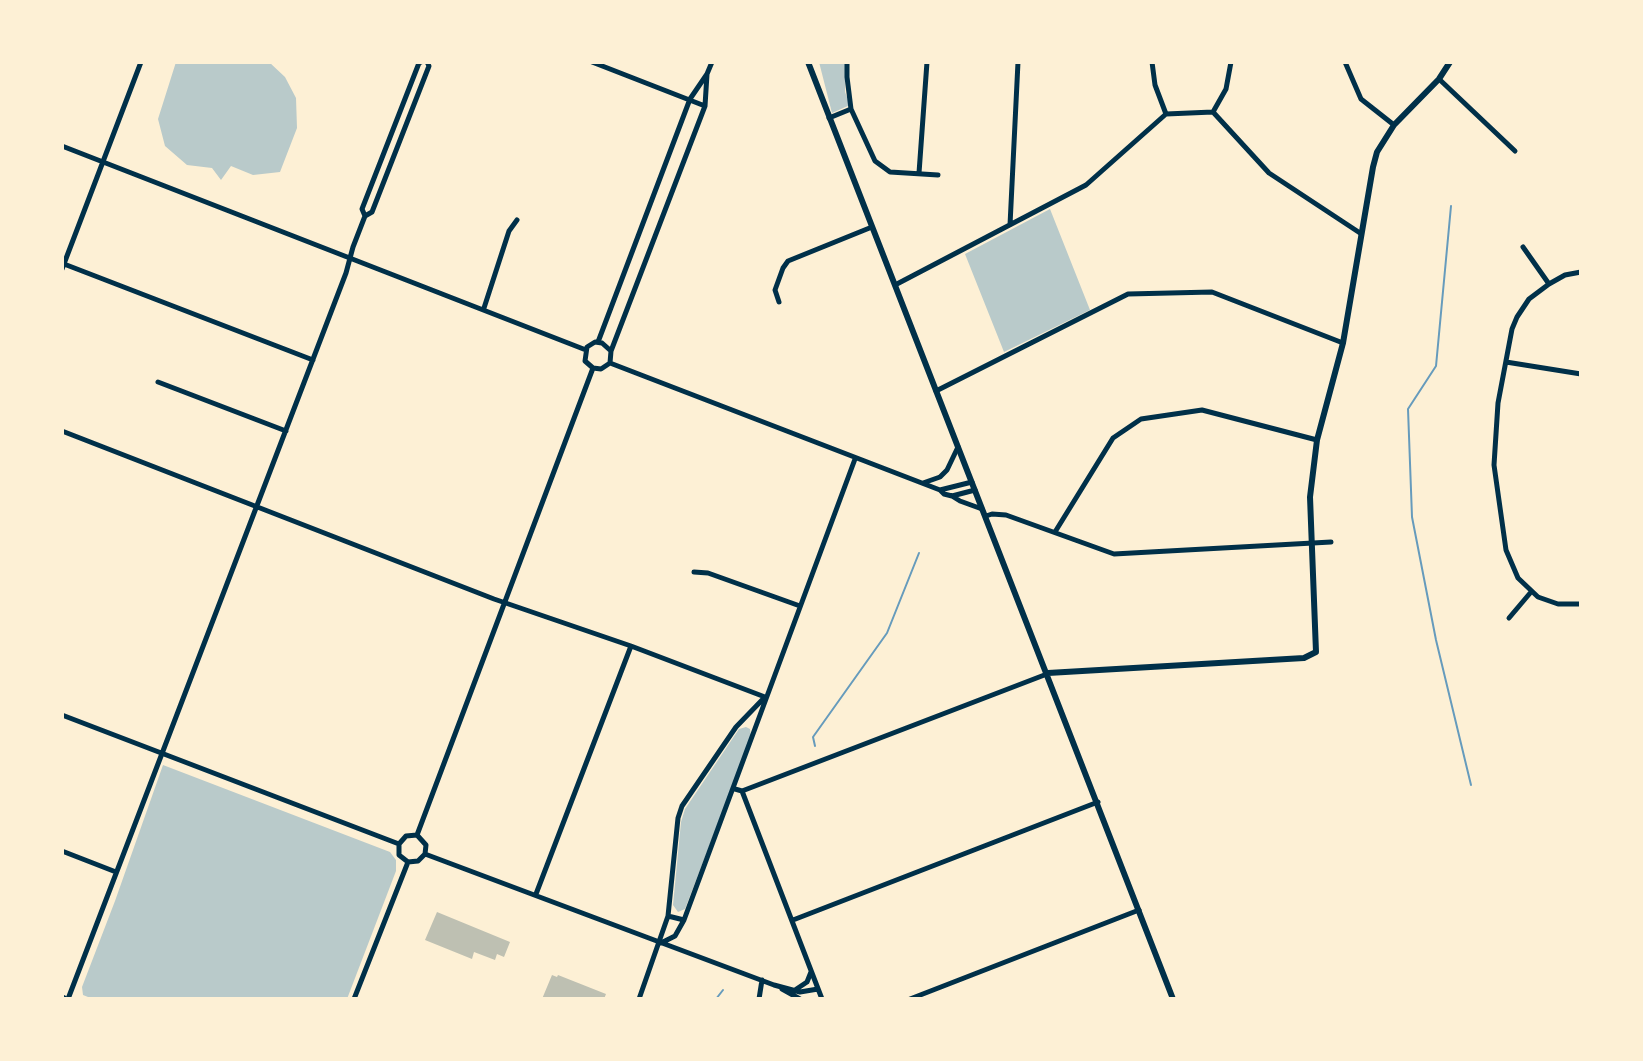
<!DOCTYPE html>
<html>
<head>
<meta charset="utf-8">
<style>
	body { margin:0 }
	#map { position:relative; width:1643px; height:1061px; overflow:hidden; background:#fdf0d5; font-family:Roboto,sans-serif }
	canvas { display:block }
	.frame { position:absolute; inset:0; border:64px solid #fdf0d5; pointer-events:none }
</style>
</head>
<body>
<div id="map">
<canvas width="1643" height="1061"></canvas>
<div class="frame"></div>
</div>
<script>
const c = document.querySelector('canvas').getContext('2d');
c.lineJoin = 'round';
function fillPath(path, color) {
  c.fillStyle = color;
  c.fill(path, 'evenodd');
}
function shape(rows) {
  const path = new Path2D();
  for (const r of rows) {
    path.moveTo(r[0], r[1]);
    for (let i = 2; i < r.length; i += 2) path.lineTo(r[i], r[i + 1]);
  }
  return path;
}
function trace(path, color, width, dash) {
  c.strokeStyle = color;
  c.lineWidth = width;
  c.lineCap = dash ? 'butt' : 'round';
  c.setLineDash(dash || []);
  c.stroke(path);
}
const green = shape([
	[176,62,269,62,285,77,296,98,297,128,280,172,253,175,231,166,221,180,212,168,187,165,165,146,158,119],
	[819,62,846,62,845,92,850,105,832,113],
	[1050,209,1090,310,1004,352,965,254],
	[746,727,750,729,751,737,685,909,678,912,673,905,681,822,685,809,739,729],
	[163,765,390,852,396,860,396,871,347,999,93,999,83,995,82,987,115,901]
]);
const stream = shape([
	[1451,206,1436,366,1408,409,1412,517,1436,640,1471,785],
	[815,746,813,737,887,633,919,553],
	[716,999,723,990]
]);
const building = shape([
	[437,912,510,942,504,957,497,954,495,960,474,952,472,959,425,940],
	[552,975,557,977,558,975,606,994,604,999,542,999]
]);
const minor = shape([
	[592,62,705,106],
	[847,62,847,77,851,109,875,161,890,172,938,175],
	[1152,62,1155,85,1166,114],
	[1345,62,1361,99,1394,125],
	[1439,79,1515,151],
	[1213,112,1226,89,1231,62],
	[829,118,851,109],
	[62,146,586,350],
	[919,173,927,62],
	[365,216,362,209,419,63,421,62],
	[1010,225,1018,62],
	[1523,247,1549,284],
	[64,264,313,360],
	[62,269,141,62],
	[1581,272,1565,275,1549,284,1529,299,1517,317,1512,329,1498,403,1494,465,1506,550,1518,578,1538,597,1558,604,1581,604],
	[895,285,1086,185,1166,114,1213,112,1269,173,1360,233],
	[779,302,775,290,783,268,788,261,872,227],
	[484,308,509,231,517,220],
	[598,342,690,99,707,74,712,62],
	[1506,362,1581,374],
	[610,363,940,490,944,494,952,496,975,490],
	[610,363,611,351,705,106,707,74],
	[593,368,585,361,587,347,595,342,602,343,611,351],
	[593,368,601,369,610,363],
	[158,382,286,431],
	[936,391,1128,294,1212,292,1343,343],
	[62,431,494,599,631,646,765,697],
	[923,483,940,477,947,470,958,447],
	[940,490,972,482],
	[952,496,960,501,982,509],
	[986,516,992,514,1006,515,1114,554,1331,542],
	[1055,532,1113,438,1141,419,1202,410,1317,440],
	[694,572,708,573,800,606],
	[1509,618,1531,592],
	[62,715,399,844],
	[735,789,742,791,1047,674],
	[742,791,822,999],
	[417,835,593,368],
	[417,835,426,845,425,854],
	[399,844,399,855,408,862],
	[399,844,406,836,417,835],
	[62,851,116,872],
	[425,854,774,985,800,992,818,989],
	[408,862,418,861,425,854],
	[536,894,631,646],
	[668,916,684,920],
	[793,920,1098,802],
	[661,943,675,936,684,920,855,459],
	[782,989,800,999],
	[795,990,807,982,811,972],
	[68,999,346,273,353,247,365,216,372,212,429,66,427,62],
	[354,999,408,862],
	[639,999,668,916,678,818,682,806,736,727,764,698],
	[759,999,762,980],
	[910,999,1139,910]
]);
const tertiary = shape([
	[808,62,1173,999],
	[1048,673,1304,658,1316,652,1310,497,1317,440,1343,343,1373,167,1377,152,1394,125,1439,79,1450,62]
]);
const secondary = shape([
	[62,998,64,999]
]);
fillPath(green, '#b9caca');
trace(stream, '#669bbc', 2);
fillPath(building, '#bec0b2');
trace(minor, '#003049', 5);
trace(tertiary, '#003049', 6);
trace(secondary, '#003049', 7);
</script>
</body>
</html>
